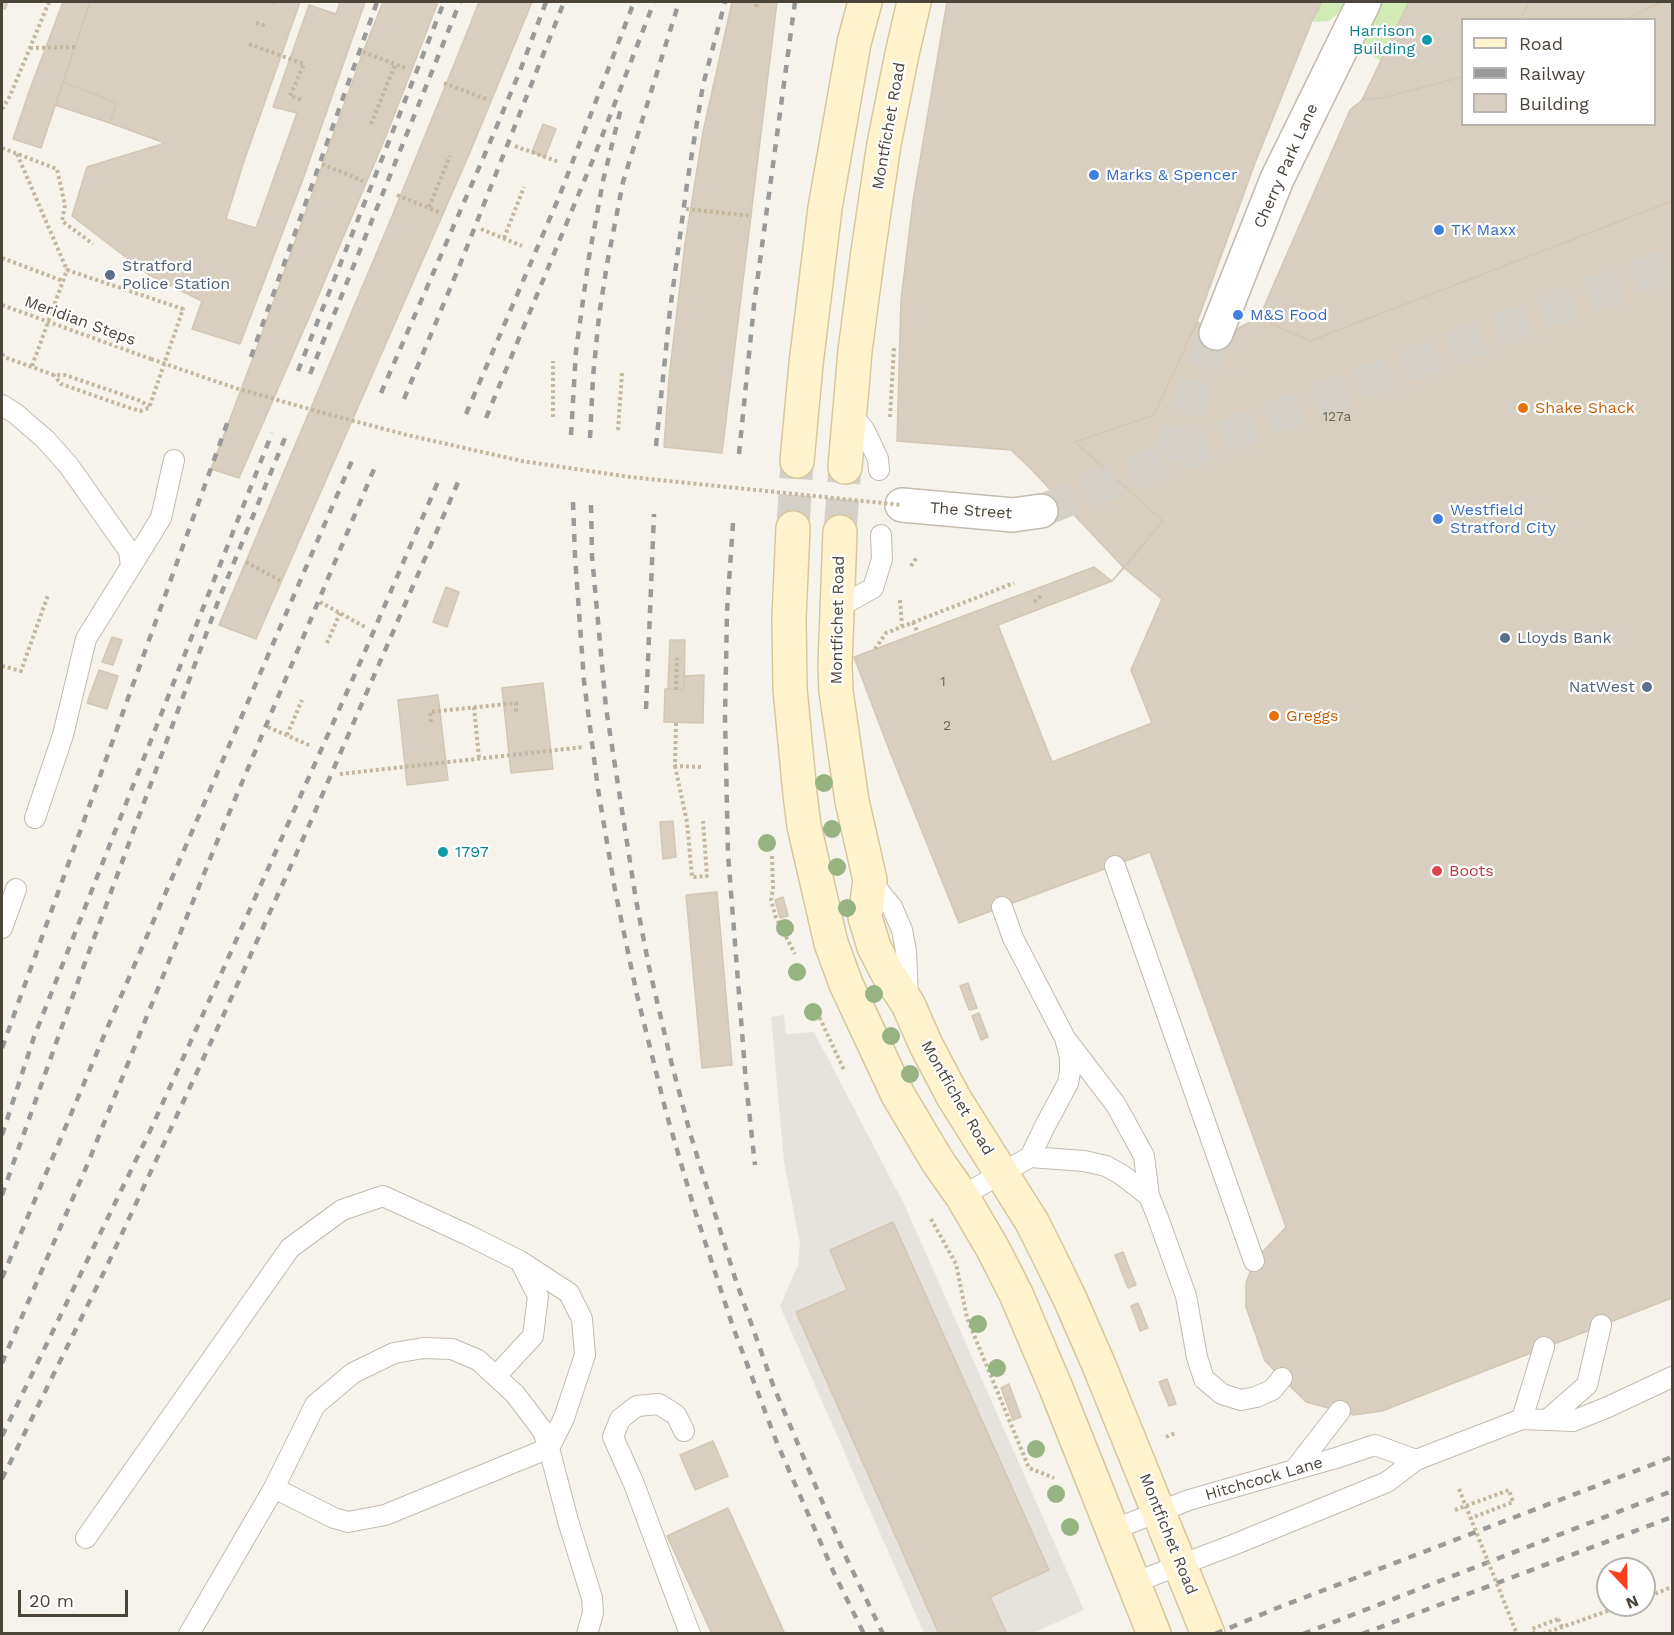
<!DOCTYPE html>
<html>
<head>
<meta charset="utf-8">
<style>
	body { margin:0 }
	#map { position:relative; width:1674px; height:1635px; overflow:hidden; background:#f6f3ec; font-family:"Work Sans",sans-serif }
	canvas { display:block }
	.frame { position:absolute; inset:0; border:3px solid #4b4439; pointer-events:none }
	.legend { position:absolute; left:1461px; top:18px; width:195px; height:108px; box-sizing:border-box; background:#fff; border:2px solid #b7b4b0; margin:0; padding:8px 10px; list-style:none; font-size:18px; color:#4b4439 }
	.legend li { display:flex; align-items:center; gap:12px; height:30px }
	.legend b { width:30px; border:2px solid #b7b4b0 }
	.north { position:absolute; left:1596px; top:1557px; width:60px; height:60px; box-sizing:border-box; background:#fff; border:2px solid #b7b4b0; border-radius:50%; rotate:158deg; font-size:16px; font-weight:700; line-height:24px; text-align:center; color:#4b4439 }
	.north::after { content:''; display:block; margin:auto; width:21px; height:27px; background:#fc3f1d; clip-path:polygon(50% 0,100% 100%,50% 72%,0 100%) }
	.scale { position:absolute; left:18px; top:1590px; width:110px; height:27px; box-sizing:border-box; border:3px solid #4b4439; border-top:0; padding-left:8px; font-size:18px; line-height:21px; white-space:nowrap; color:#4b4439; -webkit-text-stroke:4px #fff; paint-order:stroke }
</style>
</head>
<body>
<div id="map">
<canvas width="1674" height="1635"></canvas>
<div class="frame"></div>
<ul class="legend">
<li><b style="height:8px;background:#fff3cd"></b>Road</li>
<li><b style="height:8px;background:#9a9a9a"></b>Railway</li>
<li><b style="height:16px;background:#d8cfc1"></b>Building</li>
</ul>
<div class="north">N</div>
<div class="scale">20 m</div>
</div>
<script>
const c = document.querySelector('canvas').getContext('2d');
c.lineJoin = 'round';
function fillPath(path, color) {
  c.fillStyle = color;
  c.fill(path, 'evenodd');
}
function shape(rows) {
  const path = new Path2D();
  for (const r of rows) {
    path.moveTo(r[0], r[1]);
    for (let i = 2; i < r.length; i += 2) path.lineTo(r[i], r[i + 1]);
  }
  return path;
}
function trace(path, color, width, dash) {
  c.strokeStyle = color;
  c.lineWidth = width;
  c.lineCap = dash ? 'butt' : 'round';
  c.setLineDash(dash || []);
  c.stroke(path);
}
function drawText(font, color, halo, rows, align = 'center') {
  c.font = font + ' "Work Sans",sans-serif';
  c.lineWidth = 4.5;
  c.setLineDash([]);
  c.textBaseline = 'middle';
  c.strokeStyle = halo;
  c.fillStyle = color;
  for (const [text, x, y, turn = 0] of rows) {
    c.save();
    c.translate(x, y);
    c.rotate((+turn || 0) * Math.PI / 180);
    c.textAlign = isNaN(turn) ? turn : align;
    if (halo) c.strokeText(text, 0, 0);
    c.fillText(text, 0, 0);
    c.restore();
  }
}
const industrial = shape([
	[784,1015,786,1034,814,1032,905,1206,1084,1610,1033,1633,924,1633,780,1306,798,1265,800,1244,784,1162,771,1017]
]);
const green = shape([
	[1322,2,1347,2,1337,14,1329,21,1315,22,1312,21],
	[1376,2,1409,2,1381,61,1369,54,1364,50,1360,37]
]);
const building = shape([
	[2,2,8,2,5,9,2,8,2,2],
	[63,2,90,2,41,148,13,139,30,89,63,2],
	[90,2,300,2,243,164,226,219,256,228,297,113,273,107,309,5,336,14,340,2,365,2,303,179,240,344,192,329,202,301,149,275,72,216,87,167,165,143,110,123,117,103,63,82,90,2],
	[383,2,438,2,386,136,311,313,239,478,211,469,256,350,363,52,383,2],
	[479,2,532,2,468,157,256,639,219,625,388,226,460,50,479,2],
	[732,2,777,2,722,453,664,447,669,378,685,244,703,132,732,2],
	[947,2,1322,2,1312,21,1255,163,1197,322,1154,415,1075,442,1163,521,1124,568,1030,468,1011,450,897,441,901,300,913,201,947,2],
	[1409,2,1529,2,1521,20,1462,20,1462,77,1382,98,1362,100,1409,2],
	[1529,2,1662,2,1623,20,1521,20,1529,2],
	[1662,2,1672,2,1672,201,1310,341,1259,318,1350,110,1362,100,1382,98,1462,77,1462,124,1654,124,1654,20,1623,20,1662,2],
	[63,82,117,103,110,123,55,105,63,82],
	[543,124,556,129,545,157,532,152,543,124],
	[1672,201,1672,1298,1382,1411,1354,1415,1306,1402,1265,1361,1246,1307,1246,1283,1254,1261,1286,1227,1150,852,959,923,890,752,854,657,1094,567,1112,581,1163,521,1075,442,1154,415,1197,322,1216,333,1232,331,1259,318,1310,341,1672,201],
	[1124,568,1162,599,1131,670,1152,723,1052,762,998,625,1112,581,1124,568],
	[446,587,459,592,447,627,433,622,446,587],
	[112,637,122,640,113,665,102,662,112,637],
	[670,640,685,640,684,690,668,689,670,640],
	[99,670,118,676,107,709,87,703,99,670],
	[704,675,703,723,664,722,665,689,684,690,684,676,704,675],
	[543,683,553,769,511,773,502,688,543,683],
	[438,695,448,780,407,785,398,700,438,695],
	[673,821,676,857,663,859,660,822,673,821],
	[717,892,732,1065,702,1068,686,895,717,892],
	[783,897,788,916,780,918,775,900,783,897],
	[968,983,977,1008,969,1010,960,986,968,983],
	[979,1013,988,1037,981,1040,972,1016,979,1013],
	[893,1222,1049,1570,990,1597,1007,1634,939,1634,796,1312,847,1290,830,1250,893,1222],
	[1123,1252,1136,1285,1128,1288,1115,1255,1123,1252],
	[1138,1303,1148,1328,1140,1331,1131,1306,1138,1303],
	[1167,1379,1176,1404,1169,1406,1159,1382,1167,1379],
	[1009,1384,1021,1417,1013,1420,1001,1388,1009,1384],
	[713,1441,728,1476,695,1490,680,1455,713,1441],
	[728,1508,785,1634,712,1634,667,1536,728,1508]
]);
const streetTunnel = shape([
	[1168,459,1216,333],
	[1041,511,1168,459,1672,263]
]);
const secondaryTunnel = shape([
	[793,528,797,461],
	[840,532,845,467]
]);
const path = shape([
	[273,2,275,2],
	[756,7,757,2],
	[256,23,267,26],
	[249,44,304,64,290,96,302,100],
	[30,48,75,47],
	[363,52,408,69],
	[444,83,486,99],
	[2,109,10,96,49,2],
	[371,124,395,65],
	[515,146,559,162],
	[2,148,57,169,65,205,62,221,93,244],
	[17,154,67,270],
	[322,164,363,181],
	[397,195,439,212],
	[429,207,450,156],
	[686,209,752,216],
	[481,229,522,246],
	[504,238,524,187],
	[2,258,63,281],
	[2,305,151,359],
	[2,354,4,357,54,375,65,375,141,401,149,407],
	[32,366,67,270,183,309,149,408,140,411,124,406,61,384,54,375],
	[553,417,553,361],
	[890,417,894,347],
	[618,430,622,373],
	[246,562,281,581],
	[911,566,917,557],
	[900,600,902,626],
	[320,602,365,627],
	[1034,602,1042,595],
	[913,622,918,633],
	[327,643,340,613],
	[875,649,886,633,1014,583],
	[2,666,21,671,48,595],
	[676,690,677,658],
	[474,707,479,758],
	[431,722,430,712,516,703,516,713],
	[676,723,675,766,702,767],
	[268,727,311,746],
	[287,735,302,700],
	[675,766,687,822,692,877,707,876,703,821],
	[340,774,584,747],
	[772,856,773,889,771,900,776,918,795,954],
	[817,1012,844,1070],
	[931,1219,956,1264,967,1318,1029,1468,1054,1478],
	[1166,1437,1175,1433],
	[1455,1510,1509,1490,1513,1502,1471,1518],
	[1644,1598,1672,1587],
	[1534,1634,1532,1629,1558,1619],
	[1543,1634,1624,1605]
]);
const lane = shape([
	[2,405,16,414,46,440,69,466,129,551,131,566],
	[850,412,865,431,878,459,879,470],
	[837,608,873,588,882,559,881,535],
	[35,818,63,735,86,639,161,518,174,460],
	[1115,866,1254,1261],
	[870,880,892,907,902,930,906,951,908,999],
	[1002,907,1013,938,1065,1038,1070,1057,1070,1072,1068,1083,1045,1126,1030,1157],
	[2,928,16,889],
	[1068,1042,1116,1105,1144,1156,1149,1196],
	[962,1196,1030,1157,1084,1161,1106,1166,1122,1175,1149,1196,1158,1218,1186,1296,1197,1357,1204,1379,1222,1394,1241,1400,1256,1397,1272,1390,1282,1378],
	[496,1376,533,1336,538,1296,521,1263],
	[1522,1419,1544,1347],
	[1547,1420,1587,1385,1601,1325],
	[684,1431,676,1415,659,1404,637,1406,620,1419,613,1437,634,1484,690,1634],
	[1295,1469,1340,1411],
	[1112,1530,1189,1500,1336,1458,1375,1445,1416,1460],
	[86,1538,290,1248,342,1210,383,1196,468,1235,520,1261,569,1293,582,1319,585,1355,564,1418,549,1448,385,1515,348,1522,334,1518,274,1488],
	[1133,1583,1233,1545,1387,1482,1416,1460,1522,1419,1573,1421,1608,1407,1672,1377],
	[189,1634,274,1488,315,1405,353,1373,394,1353,424,1348,452,1349,478,1360,515,1394,543,1431,549,1448,568,1521,592,1598,593,1613,587,1634]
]);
const street = shape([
	[1216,333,1277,179,1364,2],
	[902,505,1013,515,1041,511]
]);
const secondary = shape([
	[797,461,806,364,825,208,854,43,865,2],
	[845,467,855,351,868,252,884,144,902,54,914,2],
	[793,528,789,618,790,689,800,794,804,826,831,943,846,984,898,1095,938,1162,962,1196,993,1249,1016,1294,1056,1388,1154,1634],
	[840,532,835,665,836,691,852,801,870,880,865,917,874,947,888,974,908,1004,926,1045,954,1098,1032,1222,1050,1258,1070,1299,1098,1363,1208,1634]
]);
const rail = shape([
	[251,357,377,2],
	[298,371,444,2],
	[310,374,460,2],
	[381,393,488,147,520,71,546,2],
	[404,399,459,267,564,2],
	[466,414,559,197,634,2],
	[486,418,594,157,654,2],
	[571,435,576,351,589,257,603,181,622,104],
	[590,438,593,377,599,316,607,264,623,182,679,2],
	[656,446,670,310,687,184,703,85,725,2],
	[739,454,754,305,795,2],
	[573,502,575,556,584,681,598,789,615,890,637,995,666,1112,694,1208,733,1327,777,1443,834,1573,864,1634],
	[591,505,592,556,606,708,636,900,649,967,671,1061,690,1133,735,1278,773,1385,844,1553,883,1634],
	[733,523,727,611,725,717,728,854,746,1083,755,1165],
	[646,709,654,514],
	[2,1048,228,421],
	[2,1135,34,1037,272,433],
	[2,1195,76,987,219,599,285,438],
	[2,1278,103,1038,354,456],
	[2,1363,88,1163,214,849,377,462],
	[2,1436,150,1131,209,1001,363,656,440,477],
	[2,1479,106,1268,224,1014,307,830,459,480],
	[1215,1634,1277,1608,1672,1457],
	[1303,1634,1672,1491],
	[1362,1634,1672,1517]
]);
const pathBridge = shape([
	[151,359,235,388,320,412,407,435,522,461,630,477,902,505],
	[1459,1489,1517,1634],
	[1558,1619,1563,1629]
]);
const trees = [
	[824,783],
	[832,829],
	[767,843],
	[837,867],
	[847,908],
	[785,928],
	[797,972],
	[874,994],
	[813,1012],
	[891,1036],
	[910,1074],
	[978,1324],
	[997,1368],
	[1036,1449],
	[1056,1494],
	[1070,1527]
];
const markers = [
	[1427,40,6,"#0f9aa8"],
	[1094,175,6,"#3f7fe0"],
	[1439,230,6,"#3f7fe0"],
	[110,275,6,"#5c6f8a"],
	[1238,315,6,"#3f7fe0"],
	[1523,408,6,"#e8710a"],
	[1438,519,6,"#3f7fe0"],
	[1505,638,6,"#5c6f8a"],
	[1647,687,6,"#5c6f8a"],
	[1274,716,6,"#e8710a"],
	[443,852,6,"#0f9aa8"],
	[1437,871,6,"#e0444e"]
];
const numberNames = [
	["127a",1337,417],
	["1",943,682],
	["2",947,726]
];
const cultureNames = [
	["Harrison",1415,31],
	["Building",1415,49],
	["1797",455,852,"left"]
];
const streetNames = [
	["Montfichet Road",889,126,-80],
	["Cherry Park Lane",1286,166,-66],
	["Meridian Steps",80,321,20],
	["The Street",971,511,4],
	["Montfichet Road",838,620,-89],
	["Montfichet Road",957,1098,60],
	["Hitchcock Lane",1264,1479,-16],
	["Montfichet Road",1168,1534,68]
];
const shopNames = [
	["Marks & Spencer",1106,175],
	["TK Maxx",1451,230],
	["M&S Food",1250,315],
	["Westfield",1450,510],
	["Stratford City",1450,528]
];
const serviceNames = [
	["Stratford",122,266],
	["Police Station",122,284],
	["Lloyds Bank",1517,638],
	["NatWest",1635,687,"right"]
];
const foodNames = [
	["Shake Shack",1535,408],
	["Greggs",1286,716]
];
const healthNames = [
	["Boots",1449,871]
];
fillPath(industrial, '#e6e2dd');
fillPath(green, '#d2eab5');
fillPath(building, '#d8cfc1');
trace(building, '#d3c7b4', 1.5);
trace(streetTunnel, '#d4d0c8', 33, [33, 16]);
trace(secondaryTunnel, '#d4d0c8', 33, [33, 16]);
trace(lane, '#c2bbae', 22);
trace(street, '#c2bbae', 36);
trace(secondary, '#d6c79b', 36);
trace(path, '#c4b79f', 4, [3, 3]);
trace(lane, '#fff', 20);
trace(street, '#fff', 33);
trace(secondary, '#fff3cd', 33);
trace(rail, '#9a9a9a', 4.5, [8, 8]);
trace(pathBridge, '#c4b79f', 4, [3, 3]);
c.fillStyle = '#97b381';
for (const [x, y] of trees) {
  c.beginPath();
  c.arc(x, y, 9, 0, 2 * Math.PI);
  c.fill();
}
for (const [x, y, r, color] of markers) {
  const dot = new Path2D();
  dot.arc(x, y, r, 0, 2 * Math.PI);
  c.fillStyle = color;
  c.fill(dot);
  trace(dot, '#fff', 2);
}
drawText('14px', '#6e675b', null, numberNames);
drawText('16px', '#0d838f', '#fff', cultureNames, 'right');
drawText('16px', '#4b4439', '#fff', streetNames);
drawText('16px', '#366cbe', '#fff', shopNames, 'left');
drawText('16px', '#4e5e75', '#fff', serviceNames, 'left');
drawText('16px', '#c56008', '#fff', foodNames, 'left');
drawText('16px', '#be3a42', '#fff', healthNames, 'left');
</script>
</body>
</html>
